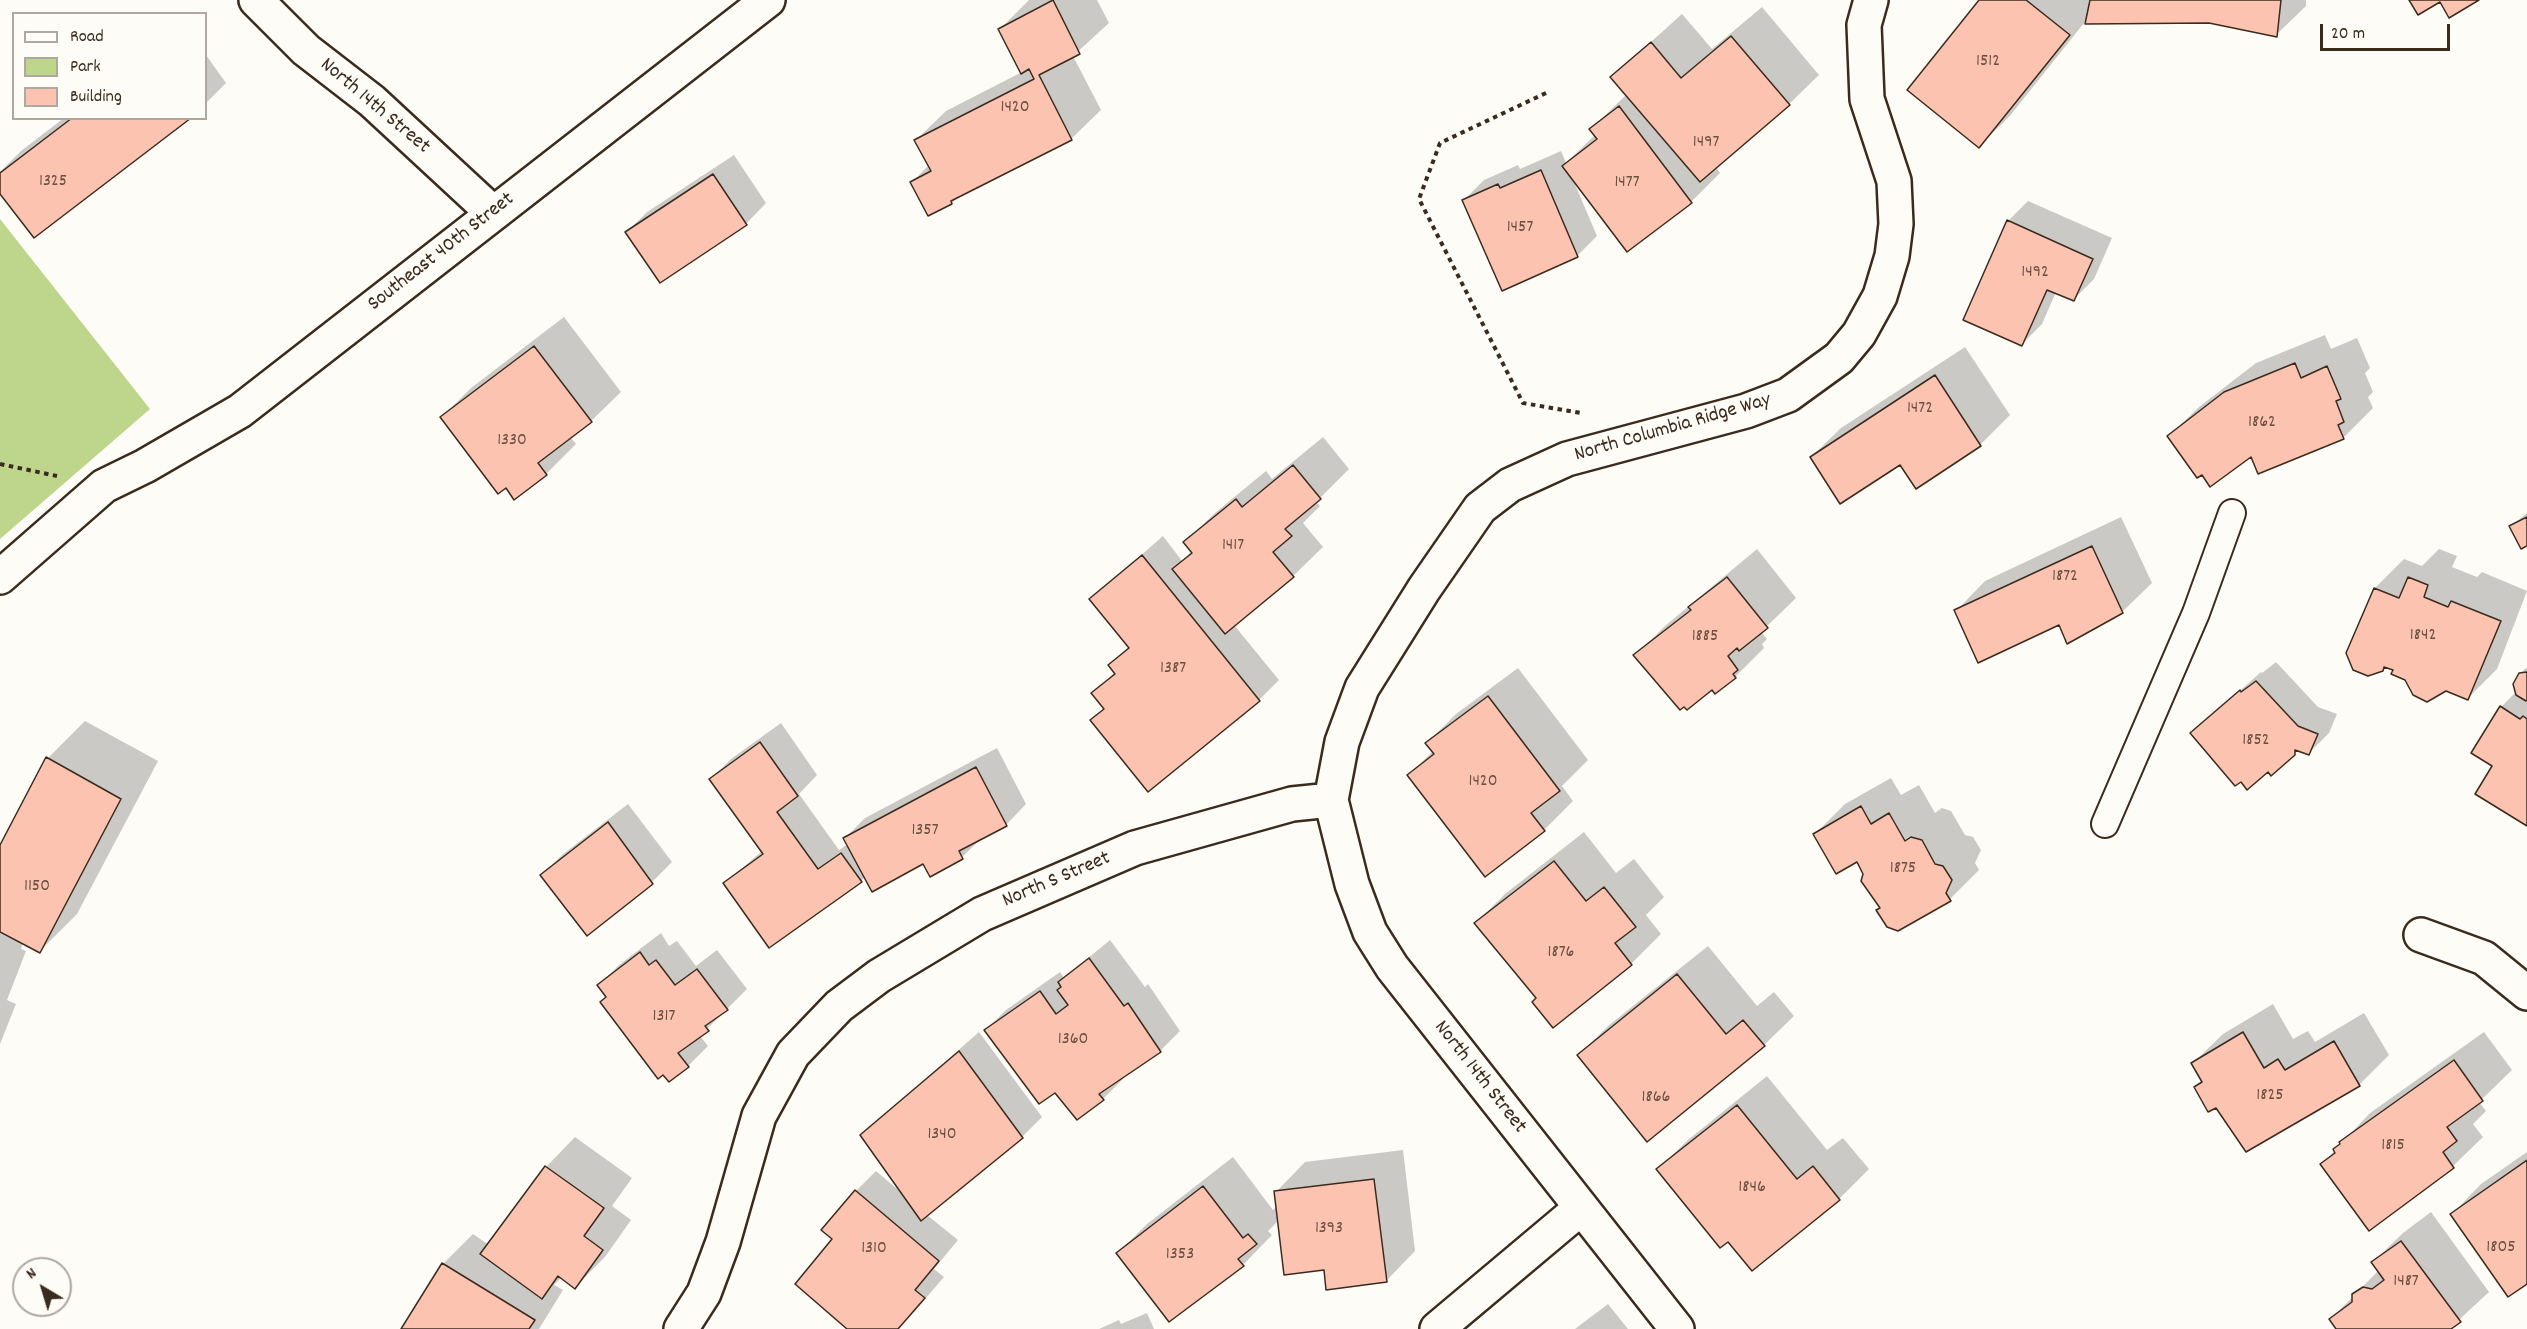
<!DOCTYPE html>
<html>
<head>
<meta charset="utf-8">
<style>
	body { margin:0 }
	#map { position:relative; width:2527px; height:1329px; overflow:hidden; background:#fdfcf7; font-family:Dekko,sans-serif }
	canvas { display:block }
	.legend { position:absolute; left:12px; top:12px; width:195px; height:108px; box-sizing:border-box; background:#fdfcf7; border:2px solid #afa8a0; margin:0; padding:8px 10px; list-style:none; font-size:18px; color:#3b2a1e }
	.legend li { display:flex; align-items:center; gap:12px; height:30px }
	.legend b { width:30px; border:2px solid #afa8a0 }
	.north { position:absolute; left:12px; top:1257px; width:60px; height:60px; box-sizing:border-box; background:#fdfcf7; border:2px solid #afa8a0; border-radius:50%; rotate:322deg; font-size:16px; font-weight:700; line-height:24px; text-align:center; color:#3b2a1e }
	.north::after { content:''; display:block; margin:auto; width:21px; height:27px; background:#3b2a1e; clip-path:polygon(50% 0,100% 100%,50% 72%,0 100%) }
	.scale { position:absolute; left:2320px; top:24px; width:130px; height:27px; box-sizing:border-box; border:3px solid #3b2a1e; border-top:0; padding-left:8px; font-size:18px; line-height:21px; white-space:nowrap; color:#3b2a1e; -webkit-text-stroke:4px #fdfcf7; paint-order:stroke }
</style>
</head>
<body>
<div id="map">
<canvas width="2527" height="1329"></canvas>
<ul class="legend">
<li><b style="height:8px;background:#fdfcf7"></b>Road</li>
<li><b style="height:16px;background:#bed68c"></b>Park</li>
<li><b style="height:16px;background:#fcc4b0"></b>Building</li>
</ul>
<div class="north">N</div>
<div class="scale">20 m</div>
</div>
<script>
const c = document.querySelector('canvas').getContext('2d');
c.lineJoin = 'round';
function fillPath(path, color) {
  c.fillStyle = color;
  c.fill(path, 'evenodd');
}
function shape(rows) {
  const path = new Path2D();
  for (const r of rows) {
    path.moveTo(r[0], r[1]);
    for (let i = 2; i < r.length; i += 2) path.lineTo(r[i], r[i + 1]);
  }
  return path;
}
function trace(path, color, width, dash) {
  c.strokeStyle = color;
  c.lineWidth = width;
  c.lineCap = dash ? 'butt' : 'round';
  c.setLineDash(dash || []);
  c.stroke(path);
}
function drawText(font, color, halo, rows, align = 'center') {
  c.font = font + ' Dekko,sans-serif';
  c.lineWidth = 5;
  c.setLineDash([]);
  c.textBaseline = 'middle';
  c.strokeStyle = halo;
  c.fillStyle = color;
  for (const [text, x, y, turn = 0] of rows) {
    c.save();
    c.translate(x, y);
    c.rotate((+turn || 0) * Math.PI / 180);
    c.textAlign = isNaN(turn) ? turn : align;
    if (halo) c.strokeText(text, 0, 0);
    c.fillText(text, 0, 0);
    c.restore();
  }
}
const green = shape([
	[0,219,150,409,0,539]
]);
const shadow = shape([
	[1029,0,1097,0,1109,23,1073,56,1101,110,1071,139,958,196,952,203,912,182,929,165,916,140,946,111,1022,72,1000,29],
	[1981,0,2306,0,2306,6,2276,35,2209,22,2088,18,2009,117,1979,146],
	[1762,7,1819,75,1789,104,1716,167,1720,173,1691,202,1574,182,1597,236,1577,256,1464,200,1484,180,1518,165,1520,169,1561,151,1566,163,1595,135,1591,129,1627,94,1612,77,1682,14,1712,49],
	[206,55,226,83,206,103],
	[64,118,188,118,0,191,0,172,21,151],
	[734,155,766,203,746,224,627,232,647,212],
	[2028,201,2112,238,2094,279,2074,299,2056,292,2042,324,2022,344,2008,221],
	[564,317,621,392,591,421,570,437,576,444,546,474,514,498,442,417,471,388],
	[2325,335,2331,349,2357,338,2370,368,2365,373,2373,392,2368,397,2373,408,2343,438,2251,454,2202,473,2169,436,2199,407,2256,363],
	[1965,347,2010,415,1980,445,1917,487,1900,463,1811,457,1841,428],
	[1323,437,1349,469,1316,502,1320,506,1303,523,1323,547,1293,576,1234,625,1279,680,1259,700,1092,720,1105,707,1093,693,1115,672,1110,665,1129,646,1091,599,1163,536,1182,561,1192,551,1185,542,1215,513,1266,471,1272,479],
	[2527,513,2527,544,2511,526],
	[2121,517,2152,583,2122,612,2106,620,2098,628,2068,642,2059,623,1956,611,1985,581],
	[1757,549,1796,598,1761,632,1767,639,1762,644,1764,648,1735,677,1712,688,1636,655,1665,626],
	[2439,549,2457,556,2452,567,2477,577,2482,572,2527,591,2497,669,2467,699,2445,689,2406,679,2395,669,2386,666,2382,669,2348,653,2375,588,2404,559,2422,566],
	[2276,662,2318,707,2337,714,2329,733,2309,753,2298,750,2294,754,2192,733,2261,672,2262,673],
	[2527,667,2527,824,2495,766,2501,707,2517,691,2520,674],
	[1518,668,1588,760,1562,786,1573,801,1544,830,1409,775,1433,751,1427,743,1456,714],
	[85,721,158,761,77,914,40,951,23,942,21,949,26,951,7,1000,16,1004,0,1044,0,848,48,758],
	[781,723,817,775,799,794,839,850,848,844,845,838,865,818,997,748,1026,804,1006,825,982,838,962,857,924,862,865,877,861,881,725,883,762,851,711,779,731,759],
	[1891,778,1901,795,1919,785,1935,813,1942,808,1951,811,1965,835,1973,837,1981,850,1975,863,1979,870,1950,899,1881,907,1857,860,1815,834,1845,804],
	[628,804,672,862,652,882,587,934,542,875,562,855],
	[1584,832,1616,873,1634,859,1664,897,1646,915,1661,934,1631,964,1553,1026,1538,998,1476,923,1505,894],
	[661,933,669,946,677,941,696,966,717,950,747,989,700,1036,708,1046,688,1066,607,997,599,985,619,965],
	[1110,940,1145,987,1148,984,1180,1031,1160,1051,1126,1076,1124,1074,1121,1076,1123,1079,1103,1099,1055,1091,986,1030,1006,1010,1060,972,1064,978],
	[1708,946,1757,1006,1774,992,1794,1016,1764,1045,1579,1055,1608,1026],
	[2273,1004,2293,1039,2308,1031,2315,1042,2364,1013,2389,1055,2359,1085,2246,1150,2216,1106,2195,1087,2203,1080,2193,1063,2223,1034],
	[979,1032,1042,1117,1022,1137,927,1215,958,1240,934,1269,944,1277,914,1312,897,1329,850,1329,834,1239,856,1191,876,1171,902,1193,862,1135],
	[2484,1032,2512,1070,2479,1102,2486,1111,2473,1124,2483,1137,2453,1166,2369,1229,2322,1164,2370,1113],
	[1767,1076,1827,1150,1843,1138,1869,1169,1839,1199,1752,1269,1728,1239,1658,1169,1688,1140],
	[575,1137,632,1178,612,1206,631,1220,605,1257,575,1287,562,1277,554,1285,563,1290,539,1329,403,1329,443,1264,473,1234,489,1245,546,1167],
	[1403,1150,1415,1251,1386,1281,1325,1268,1279,1220,1268,1231,1272,1235,1243,1265,1118,1253,1147,1224,1233,1157,1273,1210,1277,1206,1276,1192,1305,1162],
	[2527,1152,2527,1282,2452,1214,2481,1184],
	[2431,1212,2489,1292,2449,1329,2338,1329,2331,1319,2379,1270,2373,1262,2403,1233],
	[1608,1304,1628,1329,1575,1329],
	[1147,1313,1154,1329,1099,1329,1119,1320,1121,1324]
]);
const building = shape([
	[1053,0,1080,54,1039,75,1072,140,951,201,952,204,928,216,910,182,931,171,914,140,1034,79,1029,69,1021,74,998,29,1053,0],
	[1979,0,2026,0,2070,35,1979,148,1907,90,1979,0],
	[2090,0,2281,0,2277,37,2209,23,2085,24,2090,0],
	[2409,0,2479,0,2449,18,2440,2,2418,15,2409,0],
	[1731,36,1790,105,1700,182,1610,77,1651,42,1681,78,1731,36],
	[1619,106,1692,203,1627,252,1562,166,1597,139,1589,129,1619,106],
	[72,118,191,118,34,238,0,194,0,173,72,118],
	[1541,170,1578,257,1502,291,1462,200,1498,184,1500,188,1541,170],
	[713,174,747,225,660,283,625,232,713,174],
	[2007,220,2093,259,2074,301,2047,290,2022,346,1963,320,2007,220],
	[534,346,592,422,538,463,547,475,514,500,506,488,498,494,440,417,534,346],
	[2295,363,2301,378,2327,366,2341,399,2336,401,2344,422,2338,425,2344,439,2258,474,2251,457,2210,487,2202,475,2197,478,2167,436,2224,392,2295,363],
	[1935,375,1981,446,1916,489,1900,465,1840,504,1810,457,1935,375],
	[1293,465,1321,499,1285,529,1292,536,1273,552,1294,577,1225,634,1172,569,1192,553,1183,542,1236,499,1242,507,1293,465],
	[2527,517,2527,546,2521,549,2509,526,2527,517],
	[2092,546,2123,613,2067,644,2059,625,1978,663,1954,610,2092,546],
	[1142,555,1260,701,1148,792,1090,720,1104,709,1091,693,1115,674,1108,665,1129,648,1089,599,1142,555],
	[1727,577,1768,628,1739,651,1737,648,1728,656,1738,670,1733,674,1736,678,1715,694,1712,690,1687,710,1684,707,1680,710,1633,655,1691,610,1688,607,1727,577],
	[2408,577,2428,585,2424,597,2448,607,2451,601,2501,621,2468,700,2446,691,2427,702,2413,695,2405,680,2391,674,2393,670,2384,667,2383,671,2368,676,2353,670,2346,653,2374,588,2399,598,2408,577],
	[2527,672,2527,700,2526,701,2516,695,2513,684,2519,673,2527,672],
	[2256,681,2298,726,2318,734,2309,755,2295,750,2295,755,2271,776,2268,772,2247,790,2241,782,2235,786,2190,733,2240,690,2241,692,2256,681],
	[1488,696,1560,791,1531,813,1545,831,1485,877,1407,775,1434,754,1425,743,1488,696],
	[2500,706,2520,719,2523,716,2527,719,2527,826,2475,794,2492,766,2471,753,2500,706],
	[760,742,798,796,777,812,818,869,841,853,862,882,769,948,723,883,763,854,709,779,760,742],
	[46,757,121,799,40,953,0,932,0,845,46,757],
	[976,767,1007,826,959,851,963,859,930,877,923,864,872,892,843,838,976,767],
	[1861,806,1871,824,1889,813,1905,841,1911,837,1922,840,1935,864,1943,866,1952,880,1946,893,1951,901,1898,931,1887,927,1876,910,1880,908,1861,881,1863,874,1857,862,1836,874,1813,834,1861,806],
	[608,822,653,884,587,936,540,875,608,822],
	[1554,861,1586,901,1604,887,1636,927,1615,943,1632,965,1553,1028,1532,1002,1536,998,1474,923,1554,861],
	[640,952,649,965,656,960,675,985,697,969,728,1010,705,1026,709,1031,678,1053,689,1067,669,1082,663,1075,658,1079,600,1002,606,997,597,985,640,952],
	[1089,958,1124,1006,1128,1003,1161,1052,1099,1094,1104,1100,1077,1120,1055,1093,1039,1104,984,1030,1040,991,1056,1014,1068,1005,1057,990,1061,987,1058,982,1089,958],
	[1677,974,1726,1034,1743,1020,1765,1046,1647,1142,1577,1055,1677,974],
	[2243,1032,2264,1068,2278,1059,2285,1070,2334,1041,2360,1086,2246,1152,2216,1108,2208,1112,2194,1087,2202,1082,2191,1063,2243,1032],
	[959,1051,1023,1138,921,1221,860,1135,959,1051],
	[2454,1060,2483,1101,2447,1127,2457,1141,2443,1152,2454,1168,2369,1231,2320,1164,2335,1153,2333,1149,2340,1144,2339,1142,2454,1060],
	[1737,1105,1797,1179,1813,1166,1840,1200,1752,1271,1728,1242,1720,1248,1656,1169,1737,1105],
	[2527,1160,2527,1284,2508,1297,2450,1214,2527,1160],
	[545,1166,604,1208,584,1236,603,1250,575,1289,558,1276,542,1299,480,1254,545,1166],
	[1374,1179,1387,1282,1326,1290,1324,1270,1284,1275,1274,1191,1374,1179],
	[1203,1186,1243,1238,1248,1234,1257,1244,1238,1259,1244,1266,1169,1322,1116,1253,1203,1186],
	[855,1190,939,1261,915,1290,925,1298,898,1329,847,1329,795,1284,832,1239,821,1230,855,1190],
	[2401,1241,2461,1322,2451,1329,2336,1329,2329,1319,2352,1302,2352,1294,2363,1287,2372,1289,2384,1280,2371,1262,2401,1241],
	[442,1263,535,1320,529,1329,401,1329,442,1263]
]);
const path = shape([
	[1546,93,1440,143,1419,199,1523,403,1581,413],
	[0,464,57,476]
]);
const lane = shape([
	[2105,824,2196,613,2232,513]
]);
const street = shape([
	[256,0,306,50,372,101,493,213],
	[0,577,104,486,145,466,240,411,768,0],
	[2421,935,2484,958,2527,993],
	[681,1329,704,1293,723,1242,759,1116,793,1054,839,1006,879,976,982,914,1135,848,1292,804,1331,800],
	[1437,1329,1581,1208],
	[1677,1329,1392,967,1370,932,1352,884,1331,800,1342,742,1362,688,1424,589,1480,508,1510,485,1567,459,1746,411,1788,395,1839,358,1859,334,1880,296,1892,256,1896,224,1894,181,1867,99,1864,25,1871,0]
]);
const numberNames = [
	["1512",1988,63],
	["1420",1015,109],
	["1497",1706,144],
	["1325",53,183],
	["1477",1627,184],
	["1457",1520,229],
	["1492",2035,274],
	["1472",1920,410],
	["1862",2262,424],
	["1330",512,442],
	["1417",1233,547],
	["1872",2065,578],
	["1842",2423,637],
	["1885",1705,638],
	["1387",1173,670],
	["1852",2256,742],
	["1420",1483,783],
	["1357",925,832],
	["1875",1903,870],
	["1150",37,888],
	["1876",1561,954],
	["1317",664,1018],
	["1360",1073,1041],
	["1825",2270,1097],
	["1866",1656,1099],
	["1340",942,1136],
	["1815",2393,1147],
	["1846",1752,1189],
	["1393",1329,1230],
	["1805",2501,1249],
	["1310",874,1250],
	["1353",1180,1256],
	["1487",2406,1283]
];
const streetNames = [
	["North 14th Street",374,107,40],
	["Southeast 40th Street",442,253,-38],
	["North Columbia Ridge Way",1673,429,-16],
	["North S Street",1057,881,-23],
	["North 14th Street",1479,1078,52]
];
fillPath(green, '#bed68c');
fillPath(shadow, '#0003');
fillPath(building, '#fcc4b0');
trace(building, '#3b2a1e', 1.5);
trace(lane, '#3b2a1e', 30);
trace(street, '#3b2a1e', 38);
trace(path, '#3b2a1e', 4, [4.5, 4.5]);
trace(lane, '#fdfcf7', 26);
trace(street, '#fdfcf7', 33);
drawText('18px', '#6b5042', null, numberNames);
drawText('21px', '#3b2a1e', '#fdfcf7', streetNames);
</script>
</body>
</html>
